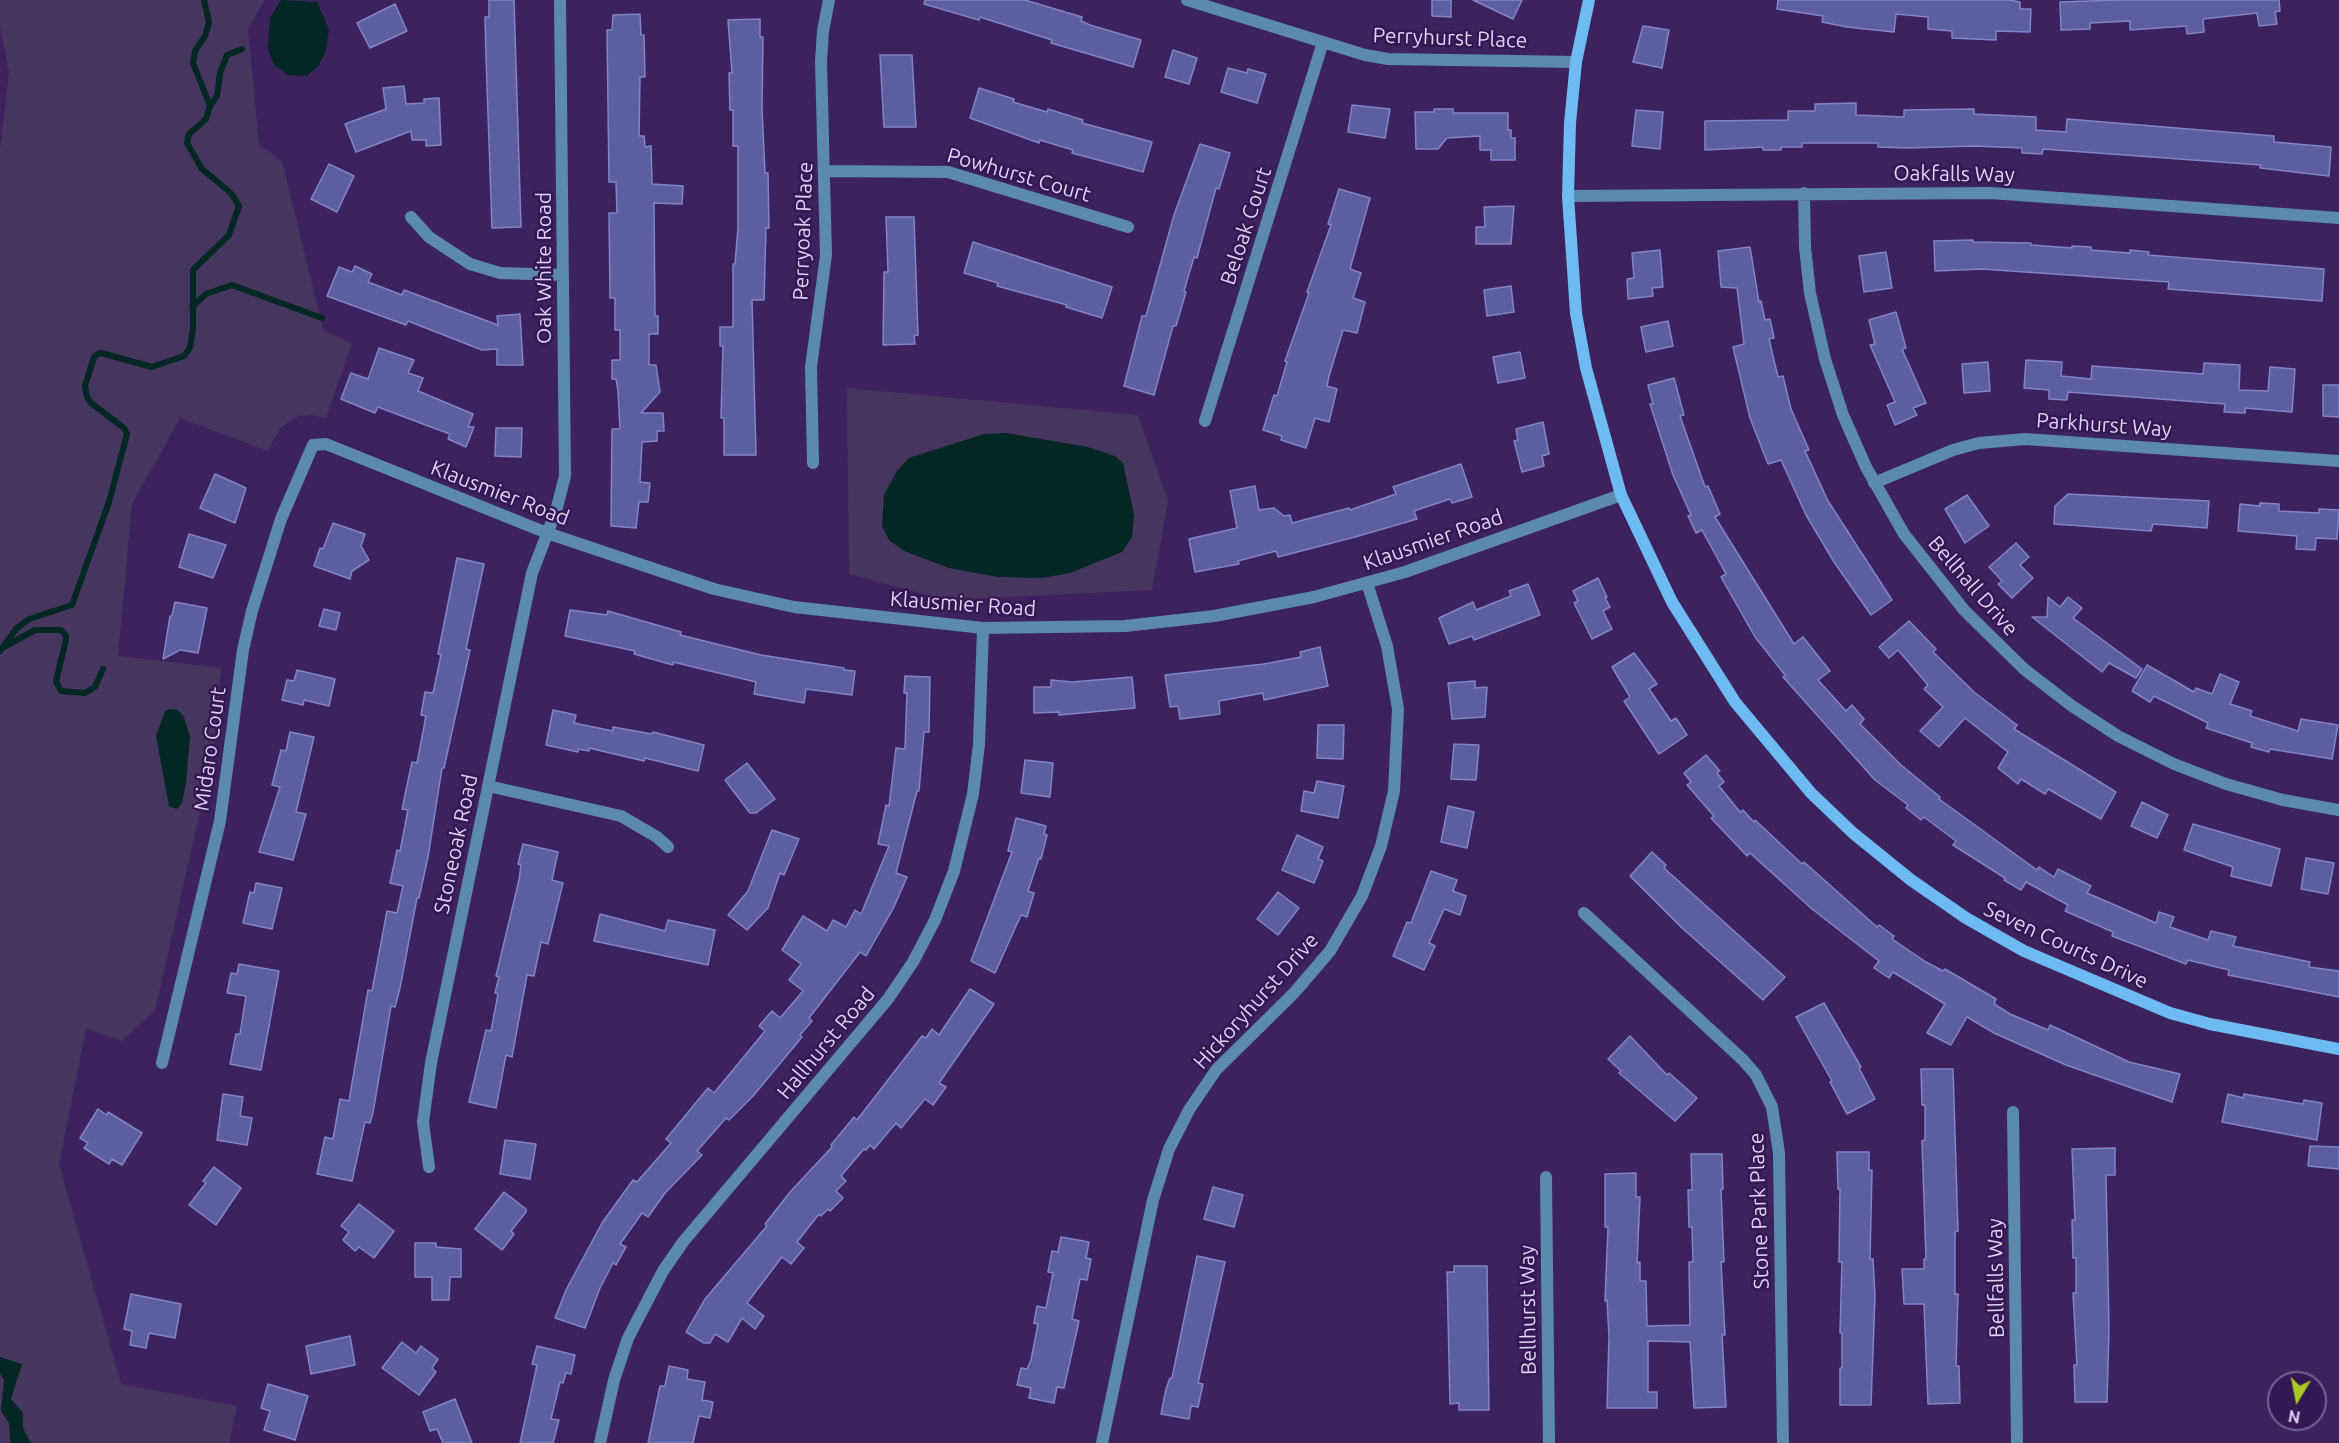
<!DOCTYPE html>
<html>
<head>
<meta charset="utf-8">
<style>
	body { margin:0 }
	#map { position:relative; width:2339px; height:1443px; overflow:hidden; background:#3d235e; font-family:Ubuntu,sans-serif }
	canvas { display:block }
	.north { position:absolute; left:2267px; top:1371px; width:60px; height:60px; box-sizing:border-box; background:#331852; border:2px solid #786294; border-radius:50%; rotate:190deg; font-size:16px; font-weight:700; line-height:24px; text-align:center; color:#dfd2f6 }
	.north::after { content:''; display:block; margin:auto; width:21px; height:27px; background:#a6c821; clip-path:polygon(50% 0,100% 100%,50% 72%,0 100%) }
</style>
</head>
<body>
<div id="map">
<canvas width="2339" height="1443"></canvas>
<div class="north">N</div>
</div>
<script>
const c = document.querySelector('canvas').getContext('2d');
c.lineJoin = 'round';
function fillPath(path, color) {
  c.fillStyle = color;
  c.fill(path, 'evenodd');
}
function shape(rows) {
  const path = new Path2D();
  for (const r of rows) {
    path.moveTo(r[0], r[1]);
    for (let i = 2; i < r.length; i += 2) path.lineTo(r[i], r[i + 1]);
  }
  return path;
}
function trace(path, color, width, dash) {
  c.strokeStyle = color;
  c.lineWidth = width;
  c.lineCap = dash ? 'butt' : 'round';
  c.setLineDash(dash || []);
  c.stroke(path);
}
function drawText(font, color, halo, rows, align = 'center') {
  c.font = font + ' Ubuntu,sans-serif';
  c.lineWidth = 5;
  c.setLineDash([]);
  c.textBaseline = 'middle';
  c.strokeStyle = halo;
  c.fillStyle = color;
  for (const [text, x, y, turn = 0] of rows) {
    c.save();
    c.translate(x, y);
    c.rotate((+turn || 0) * Math.PI / 180);
    c.textAlign = isNaN(turn) ? turn : align;
    if (halo) c.strokeText(text, 0, 0);
    c.fillText(text, 0, 0);
    c.restore();
  }
}
const green = shape([
	[0,0,264,0,248,29,259,145,282,161,323,330,352,343,326,418,312,415,298,416,280,428,268,451,180,418,132,504,118,656,221,668,213,755,155,1010,122,1041,86,1029,59,1164,121,1384,237,1406,229,1443,0,1443,0,150,9,73,0,25],
	[847,388,1138,415,1168,501,1152,590,946,600,849,574]
]);
const water = shape([
	[281,0,317,2,329,30,326,50,319,65,307,76,288,75,274,65,268,50,270,18],
	[1006,433,1088,447,1115,456,1123,463,1134,515,1132,537,1122,552,1070,573,1042,578,998,577,949,568,904,551,889,540,882,526,884,495,897,471,909,458,984,434],
	[170,709,178,710,184,717,190,737,186,783,182,803,177,809,169,806,156,736,165,711],
	[0,1357,22,1364,11,1399,23,1413,23,1428,31,1443,11,1443,10,1441,9,1423,1,1411,4,1380,0,1373]
]);
const stream = shape([
	[204,0,209,22,205,36,195,51,193,63,210,106],
	[192,307,206,294,232,285,322,318],
	[4,647,35,630,61,630,66,636,66,640,56,681,61,691,85,693,95,687,103,669],
	[0,651,16,629,29,619,72,605,109,502,127,434,124,428,91,403,87,397,85,386,94,357,99,353,105,354,152,367,184,356,190,348,193,329,193,270,229,235,239,206,231,193,202,169,187,143,189,134,206,119,210,106,217,96,220,73,227,55,242,49]
]);
const building = shape([
	[489,0,514,0,521,227,492,228,486,57,485,17,489,17,489,0],
	[925,0,1025,0,1082,17,1081,21,1090,25,1141,40,1133,67,1051,43,1052,40,980,17,979,20,924,4,925,0],
	[1432,0,1451,0,1451,17,1432,16,1432,0],
	[1473,0,1522,0,1513,19,1473,0],
	[1778,0,2009,0,2020,2,2020,9,2031,9,2030,32,1996,31,1996,40,1952,38,1952,31,1928,29,1928,17,1896,14,1894,32,1847,27,1822,22,1823,16,1777,9,1778,0],
	[2118,0,2279,0,2280,11,2275,12,2277,24,2259,26,2257,13,2203,19,2204,32,2187,34,2186,26,2130,30,2130,21,2090,23,2090,29,2061,30,2060,2,2118,0],
	[395,4,407,31,370,48,357,23,395,4],
	[640,14,641,35,644,35,645,77,640,77,639,136,644,136,645,147,651,146,652,184,683,186,682,204,654,203,655,316,658,316,658,334,649,334,649,365,656,365,660,392,641,413,663,413,664,431,657,431,657,441,642,442,640,482,650,483,648,502,639,502,636,528,611,526,612,429,620,429,618,391,616,379,612,379,612,360,620,360,620,330,615,330,615,298,610,298,609,213,617,213,616,182,609,182,607,30,612,30,613,15,640,14],
	[760,19,760,37,763,37,762,109,765,173,768,173,769,228,766,228,764,300,752,300,756,455,724,455,724,418,721,418,723,346,720,346,720,327,733,327,733,264,735,264,738,228,738,146,733,146,733,110,730,110,729,73,732,73,728,20,760,19],
	[1643,26,1669,30,1662,68,1633,62,1643,26],
	[1173,50,1197,58,1189,84,1165,77,1173,50],
	[880,55,912,55,916,127,884,127,880,55],
	[1228,68,1247,73,1248,69,1266,74,1257,103,1221,92,1228,68],
	[404,86,406,104,424,103,424,99,439,98,441,145,426,146,426,140,412,140,411,131,356,152,345,124,386,109,383,88,404,86],
	[979,88,1014,99,1013,102,1047,112,1048,109,1083,120,1082,123,1152,142,1143,172,1072,153,1073,150,1040,140,1039,143,970,118,979,88],
	[1856,103,1856,115,1904,117,1904,110,1974,109,1974,114,2036,117,2036,130,2066,132,2067,119,2274,136,2274,142,2331,147,2329,176,2260,168,2261,165,2043,149,2042,154,2022,153,2022,148,1974,146,1908,148,1878,147,1878,143,1802,143,1802,147,1781,147,1781,150,1763,150,1763,147,1705,150,1705,121,1788,120,1788,111,1815,111,1815,104,1856,103],
	[1352,105,1390,109,1385,138,1348,132,1352,105],
	[1434,109,1453,109,1453,113,1508,113,1508,130,1511,130,1511,138,1515,138,1515,160,1491,160,1491,150,1480,150,1480,136,1447,138,1438,149,1416,149,1415,112,1434,112,1434,109],
	[1636,110,1663,112,1660,149,1632,146,1636,110],
	[1200,144,1230,153,1219,189,1216,188,1197,258,1194,257,1184,291,1186,292,1176,326,1173,326,1154,395,1124,386,1142,316,1146,316,1174,215,1200,144],
	[329,164,354,176,337,212,311,199,329,164],
	[1339,189,1370,198,1350,269,1361,273,1353,298,1365,302,1357,333,1343,330,1329,376,1327,386,1337,389,1329,422,1315,418,1306,448,1281,440,1282,436,1263,430,1274,395,1277,396,1287,362,1285,361,1309,293,1307,292,1331,225,1328,224,1339,189],
	[1514,206,1511,244,1476,244,1476,227,1485,227,1484,207,1514,206],
	[886,217,914,217,918,335,914,336,915,344,883,345,884,272,888,272,886,217],
	[1973,240,1973,242,2031,243,2031,245,2072,248,2072,246,2091,247,2091,250,2130,253,2130,250,2149,252,2148,255,2324,269,2322,301,2168,289,2169,282,1982,269,1935,271,1934,241,1973,240],
	[973,242,1112,287,1102,318,1066,307,1067,305,997,286,998,283,964,273,973,242],
	[1750,247,1759,302,1761,301,1765,320,1770,319,1774,338,1769,339,1778,377,1783,376,1791,409,1809,450,1805,451,1828,501,1892,600,1871,615,1834,562,1806,515,1781,460,1768,464,1750,418,1733,347,1744,344,1737,288,1721,287,1718,251,1750,247],
	[1660,250,1663,287,1652,288,1653,296,1628,299,1627,279,1634,278,1632,253,1660,250],
	[1886,252,1892,288,1864,292,1859,256,1886,252],
	[355,266,372,274,368,282,402,295,404,290,498,325,497,316,520,314,523,365,497,365,497,349,482,350,408,321,406,325,327,296,339,267,352,272,355,266],
	[1511,286,1514,312,1487,316,1484,290,1511,286],
	[1896,312,1906,348,1902,349,1926,403,1913,408,1917,415,1895,425,1887,405,1895,402,1870,345,1875,344,1869,320,1896,312],
	[1668,321,1673,346,1646,352,1641,327,1668,321],
	[379,348,414,360,408,373,423,378,418,391,473,414,468,427,474,427,466,447,448,439,450,434,423,424,378,407,375,413,341,399,351,373,368,379,379,348],
	[1520,352,1525,378,1498,383,1493,357,1520,352],
	[2026,360,2062,362,2061,376,2091,379,2092,366,2203,374,2204,363,2240,365,2239,390,2268,391,2270,367,2295,369,2292,412,2245,408,2245,413,2224,412,2225,404,2068,392,2067,400,2049,399,2049,390,2024,388,2026,360],
	[1988,362,1990,391,1964,393,1962,364,1988,362],
	[1674,378,1684,415,1680,416,1705,487,1708,486,1720,514,1715,517,1794,644,1803,637,1830,671,1818,680,1846,711,1852,705,1864,719,1860,724,1901,765,1940,797,1939,799,2037,870,2039,867,2054,877,2058,869,2091,886,2087,893,2156,923,2159,912,2174,917,2170,927,2208,940,2211,931,2236,937,2233,946,2310,962,2309,967,2339,971,2339,997,2228,975,2229,970,2188,960,2186,964,2112,936,2113,932,2065,911,2068,905,2026,882,2021,890,2004,880,2005,878,1953,845,1956,841,1924,817,1921,820,1906,808,1908,805,1875,780,1783,677,1785,675,1755,637,1721,577,1726,574,1702,530,1696,533,1688,516,1691,515,1673,475,1650,404,1653,404,1648,385,1674,378],
	[2323,385,2339,385,2339,417,2323,416,2323,385],
	[1543,422,1549,454,1542,456,1544,466,1522,472,1514,441,1518,440,1516,429,1543,422],
	[496,428,522,428,521,457,495,456,496,428],
	[1461,464,1472,497,1452,503,1450,499,1414,511,1417,519,1355,537,1278,557,1276,551,1238,561,1239,564,1195,572,1189,539,1237,528,1230,491,1255,486,1259,510,1274,508,1284,516,1290,515,1292,523,1349,508,1350,510,1396,494,1393,487,1461,464],
	[215,474,246,488,235,523,200,508,215,474],
	[2068,494,2209,501,2207,528,2153,524,2151,531,2054,524,2055,506,2068,494],
	[1967,495,1989,526,1965,543,1945,509,1967,495],
	[2260,503,2279,504,2279,511,2319,513,2319,509,2339,510,2337,539,2316,538,2315,550,2296,549,2297,536,2238,531,2240,504,2260,506,2260,503],
	[333,523,365,534,361,546,369,560,352,571,350,579,314,566,320,548,323,549,333,523],
	[189,534,226,545,213,578,179,567,189,534],
	[2016,543,2029,557,2020,565,2033,578,2012,598,1998,584,2002,581,1989,567,2016,543],
	[457,558,484,564,466,649,470,650,444,768,442,768,428,857,419,898,417,898,400,988,395,1007,391,1006,373,1113,370,1123,365,1122,352,1181,317,1174,325,1137,333,1139,340,1099,349,1101,368,990,372,991,387,911,397,913,403,886,390,883,397,850,400,851,408,810,402,809,412,762,417,763,426,716,421,715,425,692,433,693,441,655,438,654,457,558],
	[1598,578,1607,597,1605,598,1610,607,1603,611,1612,629,1592,639,1574,603,1578,601,1573,591,1598,578],
	[1528,584,1540,615,1474,640,1472,636,1449,644,1439,618,1473,602,1476,610,1511,596,1509,591,1528,584],
	[2048,597,2060,607,2068,597,2082,608,2073,618,2142,669,2136,678,2109,663,2102,672,2032,617,2047,617,2048,597],
	[175,602,207,608,198,653,180,650,163,659,170,616,172,616,175,602],
	[324,609,340,613,336,630,319,626,324,609],
	[570,610,607,615,608,611,681,632,680,635,761,655,844,668,844,670,855,671,852,695,806,689,804,703,754,694,756,682,673,662,673,665,634,654,635,651,565,636,570,610],
	[1909,621,1936,649,1933,652,1974,692,2017,725,2014,729,2116,792,2101,819,2048,789,2045,794,2021,779,2018,784,1998,768,2008,752,1965,718,1939,747,1920,731,1943,707,1924,689,1928,685,1898,650,1889,658,1879,647,1909,621],
	[1320,647,1328,686,1264,700,1263,693,1219,701,1220,714,1180,719,1178,706,1170,707,1165,675,1264,664,1301,657,1300,652,1320,647],
	[1634,653,1657,684,1649,689,1671,721,1676,718,1687,735,1659,754,1624,701,1630,697,1612,667,1634,653],
	[2147,665,2194,692,2196,688,2212,694,2220,674,2239,682,2230,704,2252,711,2250,716,2298,731,2301,719,2338,725,2332,759,2270,749,2269,752,2251,747,2252,743,2206,728,2208,723,2154,696,2150,702,2132,691,2147,665],
	[297,670,335,679,329,706,304,700,303,705,282,700,287,680,294,681,297,670],
	[905,676,930,677,929,732,924,732,919,791,917,791,896,873,907,877,893,909,866,956,860,952,809,1018,812,1021,800,1035,802,1037,753,1096,729,1120,726,1118,697,1151,702,1155,665,1193,648,1217,642,1213,620,1244,626,1247,616,1265,613,1263,600,1288,585,1328,555,1318,566,1290,602,1223,633,1180,637,1182,671,1143,666,1139,708,1088,714,1093,765,1031,759,1026,772,1011,780,1018,803,991,789,980,801,964,782,950,803,916,827,931,833,920,846,927,855,910,861,914,889,846,878,844,886,805,889,806,896,748,905,749,907,693,904,693,905,676],
	[1132,677,1135,708,1059,715,1059,712,1034,713,1034,687,1051,687,1051,680,1072,682,1132,677],
	[1475,681,1475,688,1487,687,1485,717,1452,719,1448,683,1475,681],
	[553,710,576,715,574,723,613,731,613,727,652,734,653,732,704,745,698,771,645,758,644,761,589,748,589,751,578,749,578,752,546,745,553,710],
	[1318,725,1344,725,1343,759,1317,758,1318,725],
	[290,732,314,737,296,812,306,814,293,860,259,852,280,787,272,785,281,750,286,751,290,732],
	[1454,744,1479,745,1476,780,1451,779,1454,744],
	[1706,755,1720,771,1717,773,1724,782,1719,786,1740,812,1743,810,1754,822,1755,820,1802,864,1804,862,1877,927,1879,925,1894,936,1892,939,1926,962,1943,971,1945,969,1996,999,1994,1004,2010,1014,2048,1030,2050,1025,2129,1062,2180,1074,2172,1102,2066,1065,1994,1033,1967,1017,1951,1045,1927,1033,1945,1004,1893,972,1889,978,1874,968,1879,961,1812,909,1750,853,1747,856,1711,818,1714,816,1687,785,1691,782,1684,773,1706,755],
	[1025,760,1053,763,1050,797,1021,793,1025,760],
	[747,763,775,799,756,813,750,813,725,780,747,763],
	[1317,781,1344,786,1338,818,1301,811,1304,791,1314,793,1317,781],
	[2142,802,2168,815,2157,838,2131,826,2142,802],
	[1448,806,1474,812,1467,848,1441,842,1448,806],
	[1016,818,1046,826,1044,834,1047,835,1041,859,1039,858,1028,891,1034,893,1027,917,1021,915,995,973,971,961,1012,852,1008,851,1016,818],
	[2193,824,2280,849,2271,886,2231,876,2233,867,2184,850,2193,824],
	[772,830,799,839,784,875,780,873,768,908,747,930,728,915,748,891,772,830],
	[1297,835,1323,847,1318,859,1323,861,1314,883,1282,870,1297,835],
	[523,844,558,852,552,880,563,883,548,944,541,942,534,976,527,975,512,1057,506,1055,496,1108,469,1102,486,1030,491,1031,498,994,495,993,499,977,496,976,519,880,521,865,518,864,523,844],
	[1652,852,1666,865,1664,868,1785,977,1763,1000,1681,927,1630,876,1652,852],
	[2306,858,2334,863,2328,894,2301,889,2306,858],
	[1431,871,1457,880,1453,891,1466,896,1460,915,1444,909,1429,943,1435,946,1424,970,1393,956,1407,922,1411,923,1431,871],
	[256,883,282,888,272,929,243,923,250,892,254,893,256,883],
	[1278,892,1299,908,1278,935,1257,919,1278,892],
	[600,914,665,931,668,920,715,930,708,965,594,941,600,914],
	[239,964,279,971,261,1070,230,1064,236,1034,240,1034,246,996,227,993,231,973,237,974,239,964],
	[970,989,994,1004,939,1083,946,1087,933,1105,925,1099,901,1128,896,1123,874,1149,870,1145,866,1150,864,1149,841,1176,846,1181,836,1191,843,1198,830,1211,828,1209,821,1216,819,1214,797,1242,804,1248,791,1264,782,1257,747,1303,764,1316,755,1329,742,1318,728,1342,715,1334,710,1343,704,1343,686,1332,705,1299,767,1226,765,1224,791,1191,832,1147,831,1145,854,1117,857,1120,922,1036,926,1038,932,1029,939,1035,970,989],
	[1824,1003,1861,1067,1859,1068,1875,1099,1847,1114,1830,1082,1832,1081,1796,1017,1824,1003],
	[1630,1036,1667,1075,1669,1073,1697,1098,1675,1121,1619,1073,1621,1071,1608,1059,1630,1036],
	[1921,1069,1953,1069,1958,1231,1955,1232,1955,1294,1958,1294,1956,1366,1959,1366,1960,1403,1928,1404,1924,1304,1904,1304,1902,1269,1924,1269,1924,1259,1926,1259,1922,1141,1925,1140,1925,1105,1922,1105,1921,1069],
	[223,1094,243,1097,240,1116,252,1118,247,1145,217,1140,223,1094],
	[2228,1094,2243,1098,2244,1094,2303,1104,2304,1100,2322,1103,2317,1140,2222,1122,2228,1094],
	[98,1109,107,1115,108,1112,142,1133,122,1165,112,1159,109,1164,84,1148,88,1143,80,1138,98,1109],
	[505,1140,536,1144,530,1179,500,1174,505,1140],
	[2310,1146,2339,1147,2339,1169,2308,1166,2310,1146],
	[2115,1148,2115,1175,2106,1175,2109,1328,2107,1402,2075,1402,2074,1365,2077,1365,2073,1293,2076,1293,2076,1258,2073,1258,2072,1220,2075,1220,2072,1149,2115,1148],
	[1837,1152,1869,1152,1869,1170,1872,1170,1870,1259,1873,1259,1875,1296,1871,1405,1840,1405,1840,1368,1842,1368,1842,1333,1840,1333,1842,1262,1839,1262,1840,1189,1838,1189,1837,1152],
	[1691,1154,1722,1154,1723,1189,1721,1190,1724,1262,1721,1262,1725,1335,1722,1335,1726,1407,1694,1408,1690,1342,1648,1341,1648,1392,1657,1392,1657,1408,1607,1408,1609,1336,1607,1300,1605,1301,1608,1227,1605,1227,1605,1174,1636,1173,1636,1197,1640,1197,1637,1263,1640,1262,1640,1281,1646,1281,1647,1326,1690,1325,1689,1262,1693,1262,1692,1227,1689,1227,1688,1190,1692,1190,1691,1154],
	[214,1167,241,1188,216,1225,189,1205,206,1183,203,1181,214,1167],
	[1213,1187,1243,1195,1234,1227,1204,1219,1213,1187],
	[504,1192,526,1209,526,1212,511,1231,514,1234,502,1250,475,1229,504,1192],
	[359,1204,394,1231,374,1258,359,1247,355,1251,343,1240,349,1232,341,1226,359,1204],
	[1061,1237,1089,1242,1086,1258,1091,1259,1087,1280,1080,1279,1072,1319,1079,1321,1064,1388,1057,1387,1054,1403,1029,1398,1031,1388,1017,1385,1021,1368,1027,1369,1031,1360,1038,1324,1034,1323,1037,1306,1046,1308,1053,1273,1048,1272,1052,1251,1058,1252,1061,1237],
	[415,1243,436,1243,436,1247,461,1249,461,1277,450,1277,449,1300,432,1300,432,1277,415,1277,415,1243],
	[1197,1256,1225,1262,1198,1383,1203,1384,1198,1407,1191,1406,1189,1419,1161,1414,1166,1389,1170,1378,1172,1378,1197,1256],
	[1454,1266,1487,1266,1489,1410,1459,1410,1459,1403,1450,1404,1447,1272,1454,1272,1454,1266],
	[131,1294,181,1304,175,1338,149,1333,146,1348,130,1345,132,1331,124,1329,131,1294],
	[350,1336,355,1365,311,1374,306,1346,350,1336],
	[402,1342,416,1353,421,1346,438,1359,432,1368,436,1372,419,1395,382,1368,402,1342],
	[537,1346,575,1355,571,1374,566,1373,563,1383,560,1382,551,1419,559,1420,553,1443,520,1443,537,1365,532,1364,537,1346],
	[669,1366,688,1370,687,1379,705,1382,702,1400,713,1402,710,1418,699,1416,693,1443,648,1443,660,1386,665,1386,669,1366],
	[268,1384,308,1396,295,1440,264,1430,270,1411,261,1408,268,1384],
	[455,1399,472,1443,443,1443,437,1429,430,1431,423,1412,455,1399]
]);
const street = shape([
	[1187,0,1365,55,1388,59,1576,62],
	[826,171,948,172,1128,227],
	[1804,193,1805,247,1810,293,1825,359,1843,415,1866,467,1904,534,1964,610,2024,669,2072,706,2118,736,2174,764,2226,784,2283,800,2339,810],
	[1568,196,1990,193,2339,218],
	[411,217,429,237,470,264,500,273,563,275],
	[1205,421,1323,42],
	[813,463,811,367,826,255,821,61,823,31,829,0],
	[1874,483,1953,450,1979,443,2025,439,2339,461],
	[488,786,621,816,657,837,668,847],
	[1584,913,1743,1060,1756,1075,1772,1107,1779,1153,1783,1443],
	[162,1063,220,821,243,650,252,611,281,519,313,445,326,444,547,533,714,589,794,607,983,628,1125,626,1214,616,1314,597,1405,572,1621,495],
	[2013,1112,2017,1443],
	[429,1167,423,1122,431,1063,532,573,556,511,565,476,560,0],
	[1546,1177,1549,1443],
	[600,1443,614,1380,628,1338,663,1271,683,1242,888,999,913,962,935,920,954,871,973,794,979,744,983,628],
	[1102,1443,1153,1200,1169,1149,1189,1110,1216,1070,1294,993,1330,951,1362,896,1381,846,1394,791,1398,709,1387,646,1367,583]
]);
const secondary = shape([
	[1589,0,1576,62,1570,123,1568,196,1576,313,1586,368,1621,495,1672,602,1735,702,1811,793,1853,833,1911,880,1966,918,2024,951,2170,1013,2210,1024,2339,1049]
]);
const streetNames = [
	["Perryhurst Place",1450,38,2],
	["Oakfalls Way",1954,174,1],
	["Powhurst Court",1019,175,16],
	["Beloak Court",1246,226,-72],
	["Perryoak Place",803,231,-88],
	["Oak White Road",544,268,-90],
	["Parkhurst Way",2104,425,4],
	["Klausmier Road",500,493,21],
	["Klausmier Road",1433,540,-19],
	["Bellhall Drive",1973,586,49],
	["Klausmier Road",963,604,4],
	["Midaro Court",210,749,-82],
	["Stoneoak Road",456,844,-78],
	["Seven Courts Drive",2066,945,25],
	["Hickoryhurst Drive",1256,1001,-48],
	["Hallhurst Road",826,1043,-50],
	["Stone Park Place",1759,1211,-92],
	["Bellfalls Way",1996,1278,-91],
	["Bellhurst Way",1528,1310,-91]
];
fillPath(green, '#46365f');
fillPath(water, '#032722');
trace(stream, '#032722', 6);
fillPath(building, '#5d5e9f');
trace(building, '#8284c9', 1.5);
trace(street, '#5b8aac', 12);
trace(secondary, '#6ebaf2', 12);
drawText('21px', '#dfd2f6', '#331852', streetNames);
</script>
</body>
</html>
